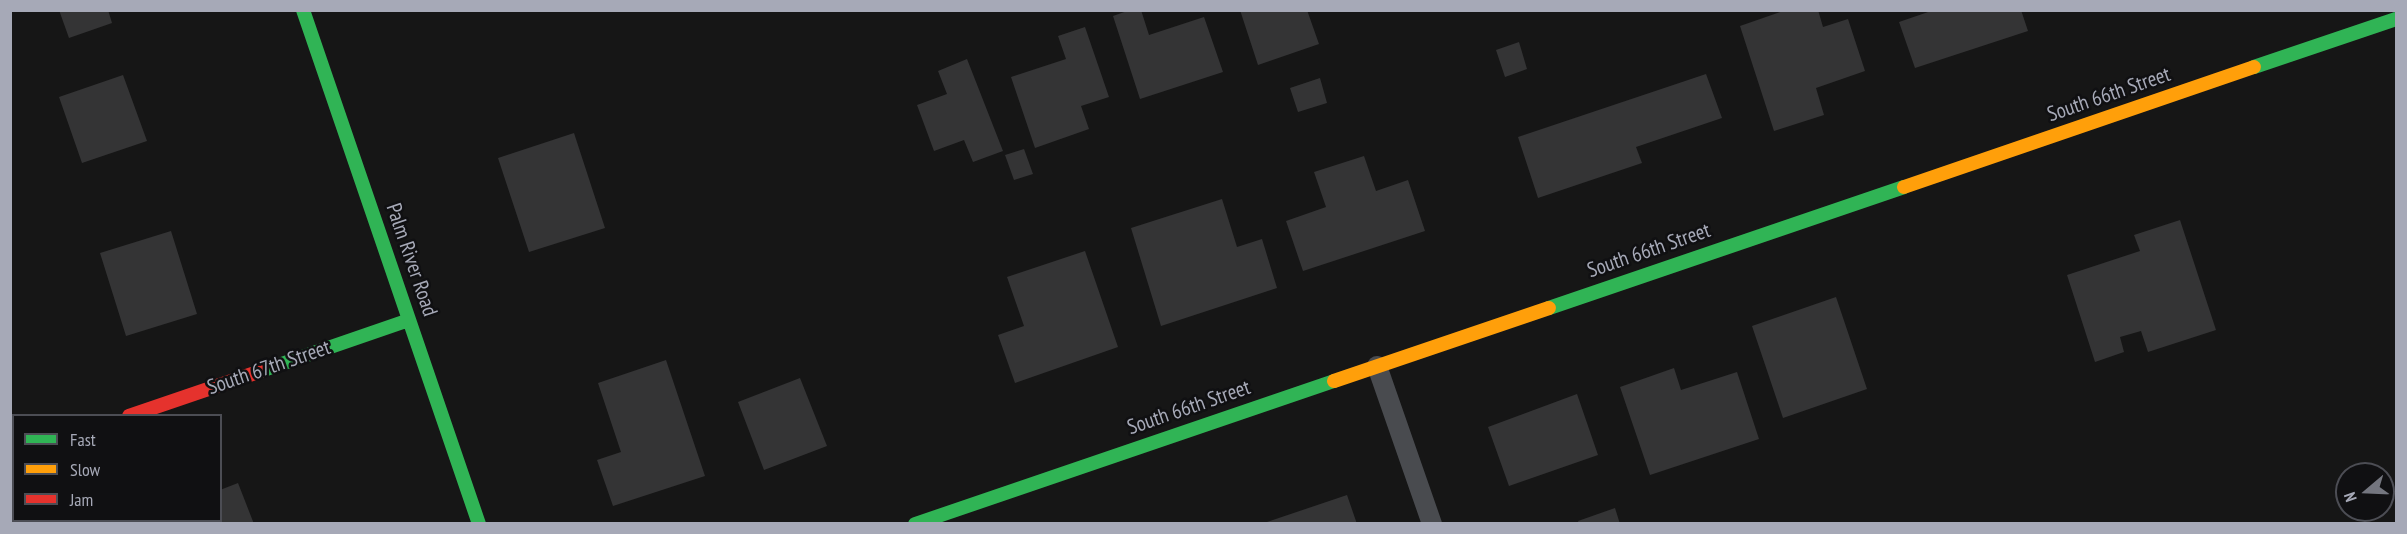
<!DOCTYPE html>
<html>
<head>
<meta charset="utf-8">
<style>
	body { margin:0 }
	#map { position:relative; width:2407px; height:534px; overflow:hidden; background:#161616; font-family:"PT Sans Narrow",sans-serif }
	canvas { display:block }
	.frame { position:absolute; inset:0; border:12px solid #a6a9b7; pointer-events:none }
	.legend { position:absolute; left:12px; top:414px; width:210px; height:108px; box-sizing:border-box; background:#101012; border:2px solid #4c4d54; margin:0; padding:8px 10px; list-style:none; font-size:18px; color:#a6a9b7 }
	.legend li { display:flex; align-items:center; gap:12px; height:30px }
	.legend b { width:30px; border:2px solid #4c4d54 }
	.north { position:absolute; left:2335px; top:462px; width:60px; height:60px; box-sizing:border-box; background:#101012; border:2px solid #4c4d54; border-radius:50%; rotate:251deg; font-size:16px; font-weight:700; line-height:24px; text-align:center; color:#a6a9b7 }
	.north::after { content:''; display:block; margin:auto; width:21px; height:27px; background:#74767f; clip-path:polygon(50% 0,100% 100%,50% 72%,0 100%) }
</style>
</head>
<body>
<div id="map">
<canvas width="2407" height="534"></canvas>
<div class="frame"></div>
<ul class="legend">
<li><b style="height:8px;background:#30b455"></b>Fast</li>
<li><b style="height:8px;background:#ff9f0a"></b>Slow</li>
<li><b style="height:8px;background:#e5322d"></b>Jam</li>
</ul>
<div class="north">N</div>
</div>
<script>
const c = document.querySelector('canvas').getContext('2d');
c.lineJoin = 'round';
function fillPath(path, color) {
  c.fillStyle = color;
  c.fill(path, 'evenodd');
}
function shape(rows) {
  const path = new Path2D();
  for (const r of rows) {
    path.moveTo(r[0], r[1]);
    for (let i = 2; i < r.length; i += 2) path.lineTo(r[i], r[i + 1]);
  }
  return path;
}
function trace(path, color, width, dash) {
  c.strokeStyle = color;
  c.lineWidth = width;
  c.lineCap = dash ? 'butt' : 'round';
  c.setLineDash(dash || []);
  c.stroke(path);
}
function drawText(font, color, halo, rows, align = 'center') {
  c.font = font + ' "PT Sans Narrow",sans-serif';
  c.lineWidth = 5;
  c.setLineDash([]);
  c.textBaseline = 'middle';
  c.strokeStyle = halo;
  c.fillStyle = color;
  for (const [text, x, y, turn = 0] of rows) {
    c.save();
    c.translate(x, y);
    c.rotate((+turn || 0) * Math.PI / 180);
    c.textAlign = isNaN(turn) ? turn : align;
    if (halo) c.strokeText(text, 0, 0);
    c.fillText(text, 0, 0);
    c.restore();
  }
}
const building = shape([
	[59,10,108,10,112,23,69,38],
	[1130,10,1141,10,1149,35,1204,17,1223,72,1140,99,1113,16],
	[1240,10,1307,10,1319,44,1258,65],
	[1786,10,1818,10,1823,27,1848,19,1865,71,1816,88,1824,115,1774,131,1740,26],
	[1934,10,2021,10,2028,31,1915,68,1899,22],
	[1085,27,1109,97,1081,106,1089,129,1035,148,1011,77,1066,59,1058,36],
	[1519,42,1527,69,1505,77,1496,50],
	[967,59,1003,151,973,162,964,140,934,151,917,105,947,94,938,71],
	[1706,74,1722,118,1636,147,1642,163,1538,198,1518,137],
	[123,75,147,141,82,163,59,97],
	[1320,78,1327,103,1298,112,1290,88],
	[574,133,605,228,529,252,498,158],
	[1024,149,1033,174,1014,180,1005,155],
	[1364,156,1376,191,1408,180,1425,231,1303,271,1286,221,1326,207,1314,172],
	[1222,199,1237,247,1262,239,1277,288,1161,326,1131,228],
	[2180,220,2216,330,2148,352,2141,331,2120,337,2124,352,2095,362,2067,275,2140,251,2134,235],
	[171,231,197,314,126,336,100,253],
	[1085,251,1118,347,1015,383,998,335,1024,326,1007,277],
	[1836,297,1867,389,1783,418,1752,326],
	[666,360,705,476,613,506,597,460,621,452,598,383],
	[1674,368,1681,390,1737,372,1759,439,1650,475,1620,387],
	[800,378,827,446,764,470,738,402],
	[1577,394,1598,455,1509,486,1488,427],
	[238,483,254,524,213,524,212,520,220,520,220,490],
	[1347,495,1357,524,1264,524,1264,523],
	[1615,508,1620,524,1579,524,1578,521]
]);
const lane = shape([
	[1377,366,1432,524]
]);
const street = shape([
	[10,456,14,455]
]);
const fast = shape([
	[303,10,479,524],
	[2254,67,2396,19],
	[1549,308,1904,187],
	[261,371,409,320],
	[915,524,1334,381]
]);
const slow = shape([
	[1904,187,2254,67],
	[1334,381,1549,308]
]);
const jam = shape([
	[129,416,261,371]
]);
const streetNames = [
	["South 66th Street",2109,95,-19],
	["South 66th Street",1649,251,-19],
	["Palm River Road",411,260,71],
	["South 67th Street",269,368,-19],
	["South 66th Street",1189,408,-19]
];
fillPath(building, '#343435');
trace(lane, '#494b4f', 20);
trace(street, '#494b4f', 33);
trace(fast, '#30b455', 14);
trace(slow, '#ff9f0a', 14);
trace(jam, '#e5322d', 14);
drawText('21px', '#a6a9b7', '#101012', streetNames);
</script>
</body>
</html>
